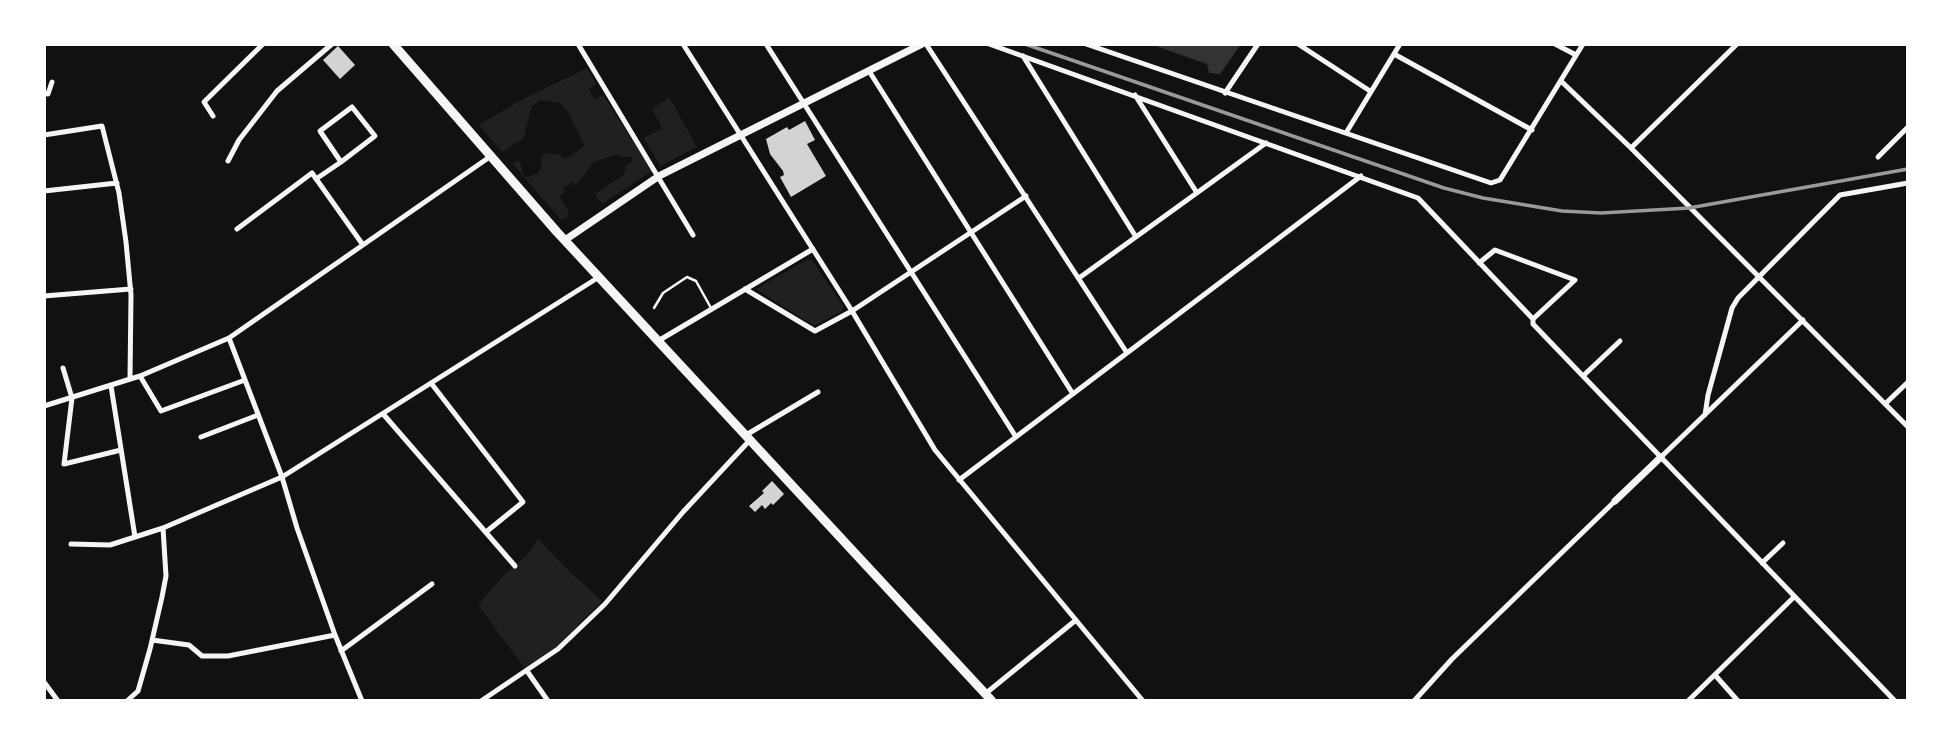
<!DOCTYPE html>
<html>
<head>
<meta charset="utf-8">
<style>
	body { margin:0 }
	#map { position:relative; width:1952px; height:745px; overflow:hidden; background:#111; font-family:Overpass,sans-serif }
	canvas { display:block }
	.frame { position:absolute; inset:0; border:46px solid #fff; pointer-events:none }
</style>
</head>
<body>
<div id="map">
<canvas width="1952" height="745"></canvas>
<div class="frame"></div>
</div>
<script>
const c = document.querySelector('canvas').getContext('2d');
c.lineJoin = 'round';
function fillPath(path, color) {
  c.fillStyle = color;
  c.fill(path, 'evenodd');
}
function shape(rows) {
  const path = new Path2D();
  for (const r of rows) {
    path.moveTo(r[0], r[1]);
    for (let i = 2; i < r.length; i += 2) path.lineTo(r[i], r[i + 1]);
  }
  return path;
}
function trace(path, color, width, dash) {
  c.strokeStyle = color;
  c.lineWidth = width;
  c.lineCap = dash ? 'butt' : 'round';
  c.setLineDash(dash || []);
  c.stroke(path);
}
const green = shape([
	[587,68,596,84,589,89,594,99,603,95,652,171,602,204,595,194,622,176,625,172,626,165,633,161,631,157,623,157,618,154,594,162,575,186,573,182,563,188,565,191,559,197,569,212,568,216,561,220,512,163,520,161,523,174,526,177,537,174,540,170,543,155,548,153,558,154,565,159,582,148,584,144,566,109,560,103,540,100,531,107,524,138,502,152,479,125,519,101],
	[669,97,697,147,660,166,644,138,662,128,652,109],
	[806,260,812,260,843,306,842,311,814,326,756,289],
	[538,539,568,570,602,601,556,647,526,670,478,605,503,576,529,553]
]);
const water = shape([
	[1150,44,1241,44,1220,74,1209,73,1207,64]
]);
const building = shape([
	[338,46,355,65,340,79,323,60],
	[805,121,815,140,807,144,826,176,791,197,780,177,784,175,783,171,770,154,766,139,787,127,789,130],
	[772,481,784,494,773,505,771,503,765,509,762,505,755,512,749,506,764,493,762,491]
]);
const service = shape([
	[654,308,663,293,687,277,696,281,711,308]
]);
const minor = shape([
	[578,44,693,235],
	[683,44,852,311,935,450,1143,701],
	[766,44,1016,437],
	[926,44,1127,353],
	[989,44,1418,198,1533,319,1533,324,1895,701],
	[1086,44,1491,183,1500,180,1583,44],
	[1298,44,1370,91],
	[1555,44,1576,55],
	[1394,54,1532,130],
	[1023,56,1136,237],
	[869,71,1073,394],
	[1561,81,1631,148,1908,427],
	[44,93,48,94,52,82],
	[1225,93,1258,44],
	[1135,95,1197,193],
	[213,116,204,102,263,44],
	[1346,133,1400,44],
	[44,135,102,126,119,193,126,242,131,295,130,379],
	[1631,148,1737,44],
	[1878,157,1908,127],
	[228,161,239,140,277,91,332,44],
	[316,179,341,162,375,136,352,107,320,131,341,162],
	[44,191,117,183],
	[237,229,312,173,363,245],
	[1479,263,1495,250,1575,280,1533,319],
	[1079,278,1266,143],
	[745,289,815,331,852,311,1026,196],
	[44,296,131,289],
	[229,338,282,477,297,528,335,635,362,701],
	[658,341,813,249],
	[63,368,72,398,64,464,121,450],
	[140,376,161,411,245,380],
	[1583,376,1620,341],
	[431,383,523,502,486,532],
	[111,386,135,537,163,528,282,477,599,277],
	[1885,404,1908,382],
	[44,406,140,376,229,338,491,156],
	[384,415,515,566],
	[1705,415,1708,395,1732,308,1738,298,1840,195,1908,183],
	[746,435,818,392],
	[201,437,258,415],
	[1661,457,1803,320],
	[959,480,1361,176],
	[71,544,110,545,135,537],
	[1762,563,1783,543],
	[152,640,189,645,202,656,228,656,335,635],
	[341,651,432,584],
	[527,671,548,701],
	[1715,675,1738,701],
	[44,682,58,701],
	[985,694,1076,620],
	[127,701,138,691,150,649,162,597,166,576,163,528],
	[481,701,558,649,605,604,683,512,750,440],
	[1414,701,1452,659,1615,501],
	[1688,701,1794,597]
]);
const tertiary = shape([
	[565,240,659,176,922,44],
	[1615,501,1661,457]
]);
const trunk = shape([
	[393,44,557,232,992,701]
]);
const rail = shape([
	[1025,44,1444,188,1483,198,1562,211,1601,213,1689,208,1908,169]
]);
fillPath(green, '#202020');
fillPath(water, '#333');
fillPath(building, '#d3d3d3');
trace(service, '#f5f5f5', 2.5);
trace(minor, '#f5f5f5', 5);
trace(tertiary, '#f5f5f5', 7);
trace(trunk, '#f5f5f5', 9);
trace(rail, '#9a9a9a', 3.5);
</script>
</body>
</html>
